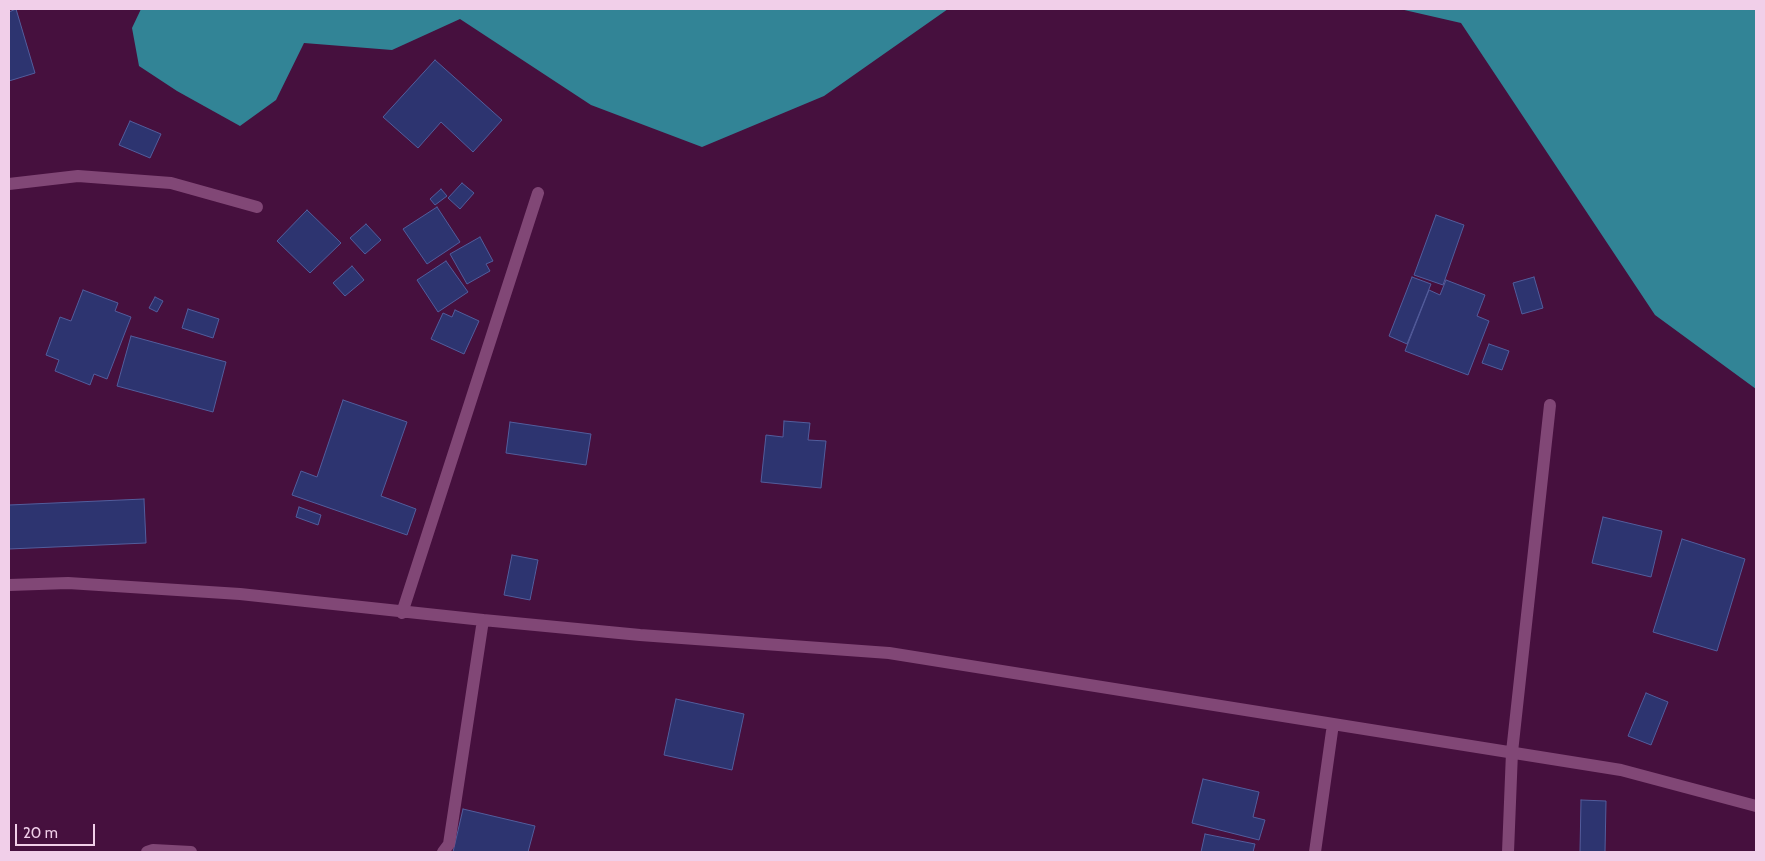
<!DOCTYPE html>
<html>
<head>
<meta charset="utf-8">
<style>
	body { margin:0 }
	#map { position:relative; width:1765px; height:861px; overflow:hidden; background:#46103e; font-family:Cabin,sans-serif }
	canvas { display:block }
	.frame { position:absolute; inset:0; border:10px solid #f1cfe9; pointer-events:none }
	.scale { position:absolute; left:15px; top:824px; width:80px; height:22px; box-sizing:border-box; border:2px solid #f1cfe9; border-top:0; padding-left:6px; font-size:15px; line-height:18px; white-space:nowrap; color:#f1cfe9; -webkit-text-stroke:4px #46103e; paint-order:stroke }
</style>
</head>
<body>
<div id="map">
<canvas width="1765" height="861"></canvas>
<div class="frame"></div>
<div class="scale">20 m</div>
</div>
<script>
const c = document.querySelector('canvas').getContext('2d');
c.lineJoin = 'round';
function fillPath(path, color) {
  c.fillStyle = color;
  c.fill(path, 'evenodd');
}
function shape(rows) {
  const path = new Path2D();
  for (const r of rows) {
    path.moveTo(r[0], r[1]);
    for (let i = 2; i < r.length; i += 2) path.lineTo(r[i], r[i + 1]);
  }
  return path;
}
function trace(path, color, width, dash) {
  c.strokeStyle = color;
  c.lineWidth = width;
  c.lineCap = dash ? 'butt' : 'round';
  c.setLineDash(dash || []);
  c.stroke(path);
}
const water = shape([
	[141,9,948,9,824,96,702,147,591,105,460,19,392,50,304,43,276,100,240,126,177,91,139,66,132,28],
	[1400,9,1756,9,1756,389,1655,315,1461,23]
]);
const building = shape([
	[16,9,35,73,9,81,9,12,16,9],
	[435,60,502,120,473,152,441,122,418,148,383,117,435,60],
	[130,121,161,134,150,158,119,145,130,121],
	[462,183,474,193,460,209,448,198,462,183],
	[441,189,447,196,435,205,430,199,441,189],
	[437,207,460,242,427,264,403,229,437,207],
	[307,210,341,243,310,273,277,241,307,210],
	[1436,215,1464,225,1443,285,1414,275,1436,215],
	[366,224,381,240,365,254,350,238,366,224],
	[480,237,493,261,486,264,490,271,467,284,450,254,480,237],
	[446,261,468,292,438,312,417,280,446,261],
	[352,266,364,280,345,296,333,283,352,266],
	[1412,277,1431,284,1407,344,1389,336,1412,277],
	[1534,277,1543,308,1522,314,1513,283,1534,277],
	[1446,280,1485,295,1477,316,1489,321,1468,375,1405,351,1429,290,1440,295,1446,280],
	[83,290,118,303,115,311,131,317,107,379,94,374,90,385,55,371,59,360,46,355,60,317,71,321,83,290],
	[155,297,163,301,157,312,149,308,155,297],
	[188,309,219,319,213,338,182,328,188,309],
	[455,310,479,321,464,354,431,339,443,313,452,317,455,310],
	[131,336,226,362,213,412,117,386,131,336],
	[1489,344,1509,351,1502,370,1482,363,1489,344],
	[343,400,407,422,381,496,416,509,407,535,292,495,301,471,317,477,343,400],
	[784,421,810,423,808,440,826,441,821,488,761,482,766,435,783,437,784,421],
	[510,422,591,434,586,465,506,453,510,422],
	[144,499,146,543,9,549,9,505,144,499],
	[299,507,321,515,318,525,296,517,299,507],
	[1603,517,1662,531,1651,577,1592,563,1603,517],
	[1682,539,1745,559,1717,651,1653,632,1682,539],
	[512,555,538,560,530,600,504,595,512,555],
	[1646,693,1668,702,1651,745,1628,736,1646,693],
	[676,699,744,714,732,770,664,755,676,699],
	[1203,779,1259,792,1253,817,1265,820,1259,840,1192,823,1203,779],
	[1581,800,1606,801,1605,852,1580,852,1581,800],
	[463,809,535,826,528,852,453,852,463,809],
	[1205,834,1255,844,1253,852,1201,852,1205,834]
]);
const minor = shape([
	[9,184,78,176,171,183,257,207],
	[9,585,68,583,240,594,483,620,640,635,889,653,1621,770,1756,806],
	[402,613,538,193],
	[147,852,153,850,191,852],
	[443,852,449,844,483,620],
	[1315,852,1333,724],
	[1508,852,1512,752,1550,405]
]);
fillPath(water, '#328496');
fillPath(building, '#2d3470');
trace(building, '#525d9c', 1);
trace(minor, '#814776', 12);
</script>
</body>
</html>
